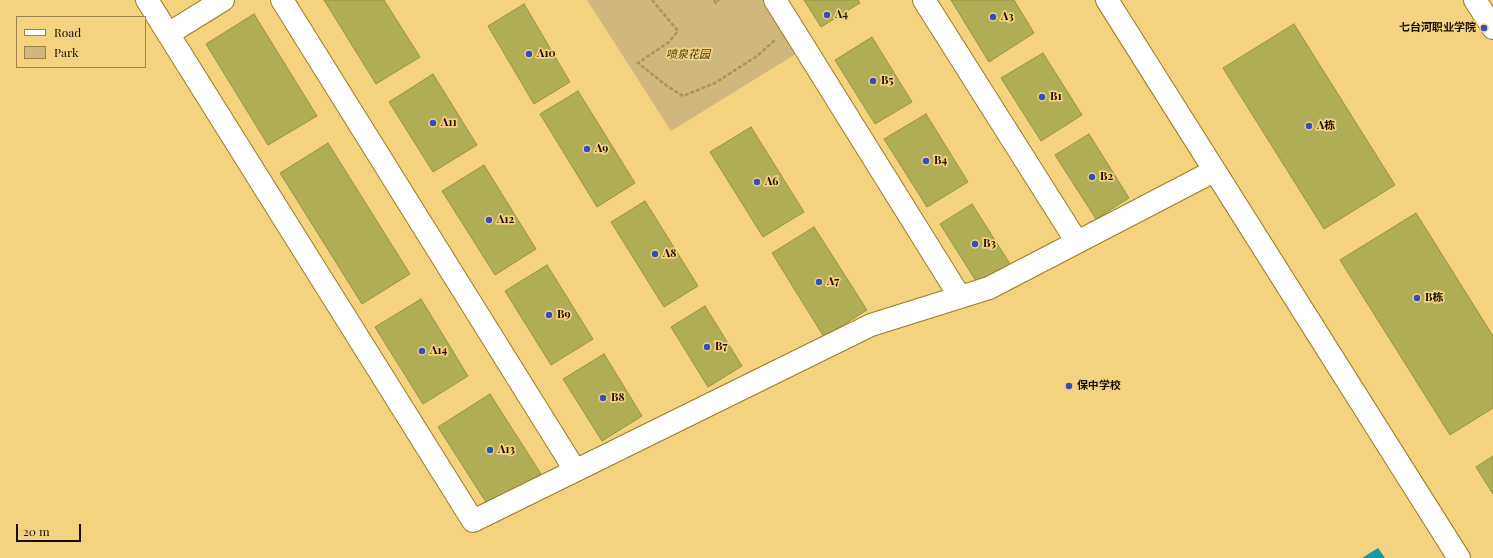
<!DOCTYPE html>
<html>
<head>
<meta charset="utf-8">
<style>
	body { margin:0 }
	#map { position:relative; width:1493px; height:558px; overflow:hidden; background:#f5d27f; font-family:"Playfair Display",serif }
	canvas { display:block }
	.legend { position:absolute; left:16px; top:16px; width:130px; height:52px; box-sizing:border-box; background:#f5d27f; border:1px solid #9c834c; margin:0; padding:5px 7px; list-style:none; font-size:12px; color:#160c00 }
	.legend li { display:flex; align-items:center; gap:8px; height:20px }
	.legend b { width:20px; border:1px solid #9c834c }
	.scale { position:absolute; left:16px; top:524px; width:65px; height:18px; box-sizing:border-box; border:2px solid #160c00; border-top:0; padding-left:5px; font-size:12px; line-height:14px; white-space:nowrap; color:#160c00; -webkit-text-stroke:3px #f5d27f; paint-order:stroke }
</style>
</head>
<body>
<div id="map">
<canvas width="1493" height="558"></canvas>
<ul class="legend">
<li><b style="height:5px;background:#fff"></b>Road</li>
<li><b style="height:11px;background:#cfb77d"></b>Park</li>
</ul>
<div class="scale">20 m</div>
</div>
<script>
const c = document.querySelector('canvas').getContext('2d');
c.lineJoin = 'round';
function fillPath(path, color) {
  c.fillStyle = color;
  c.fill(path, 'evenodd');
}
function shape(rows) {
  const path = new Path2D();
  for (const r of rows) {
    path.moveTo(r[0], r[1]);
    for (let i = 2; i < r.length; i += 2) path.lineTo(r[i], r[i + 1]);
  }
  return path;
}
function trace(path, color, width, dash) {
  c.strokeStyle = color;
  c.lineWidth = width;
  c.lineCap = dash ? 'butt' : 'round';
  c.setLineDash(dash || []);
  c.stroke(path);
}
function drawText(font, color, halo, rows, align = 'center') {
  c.font = font + ' "Playfair Display","Noto Sans SC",serif';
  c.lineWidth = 3.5;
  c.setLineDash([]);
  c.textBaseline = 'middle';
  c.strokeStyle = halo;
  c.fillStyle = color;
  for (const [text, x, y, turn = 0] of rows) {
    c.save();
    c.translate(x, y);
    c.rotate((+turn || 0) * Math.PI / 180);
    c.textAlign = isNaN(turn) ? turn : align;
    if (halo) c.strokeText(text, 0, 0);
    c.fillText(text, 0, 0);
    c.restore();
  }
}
const green = shape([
	[587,0,766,0,799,52,671,131]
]);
const water = shape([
	[1378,548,1385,558,1362,558]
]);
const building = shape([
	[324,0,384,0,420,57,376,84,324,0],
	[804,0,858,0,860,3,821,27,804,0],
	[951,0,1014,0,1034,33,989,62,951,0],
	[524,4,570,82,534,104,488,26,524,4],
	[254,14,317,116,268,145,206,44,254,14],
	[1294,24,1395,185,1324,229,1223,68,1294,24],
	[872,37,912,102,875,124,835,60,872,37],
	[1043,53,1082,115,1041,141,1001,78,1043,53],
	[433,74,477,145,433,172,389,102,433,74],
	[578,91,635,183,597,207,540,114,578,91],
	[926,114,968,182,927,207,884,139,926,114],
	[751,127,804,212,763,237,710,152,751,127],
	[1089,134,1129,198,1096,219,1055,155,1089,134],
	[328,143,410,274,362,304,280,173,328,143],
	[484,165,536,249,495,275,442,191,484,165],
	[645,201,698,286,664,307,611,222,645,201],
	[972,204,1010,264,978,284,940,224,972,204],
	[1416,213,1493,336,1493,408,1450,435,1340,260,1416,213],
	[814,227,867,310,824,337,772,253,814,227],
	[547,265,593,339,551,365,505,291,547,265],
	[421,299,468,376,423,404,375,327,421,299],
	[705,306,742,366,708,387,671,327,705,306],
	[604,354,642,416,602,441,563,379,604,354],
	[490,394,541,474,489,507,438,427,490,394],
	[1493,456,1493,494,1476,467,1493,456]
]);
const path = shape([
	[652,0,678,31,669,42,638,63,667,86,683,96,715,83,757,56,775,40],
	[714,0,716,3,719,0]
]);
const minor = shape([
	[147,0,473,521,871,325,989,288,1214,171],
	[282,0,575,470],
	[775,0,960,297],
	[924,0,1077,242],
	[1475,0,1493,28],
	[168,34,223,0]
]);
const major = shape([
	[1107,0,1459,558]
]);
const markers = [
	[827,15,4,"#314fc0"],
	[993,17,4,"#314fc0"],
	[1484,28,4,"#314fc0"],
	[529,54,4,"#314fc0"],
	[873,81,4,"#314fc0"],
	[1042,97,4,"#314fc0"],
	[433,123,4,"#314fc0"],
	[1309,126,4,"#314fc0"],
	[587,149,4,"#314fc0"],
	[926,161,4,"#314fc0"],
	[1092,177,4,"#314fc0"],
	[757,182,4,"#314fc0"],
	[489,220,4,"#314fc0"],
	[975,244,4,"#314fc0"],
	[655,254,4,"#314fc0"],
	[819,282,4,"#314fc0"],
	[1417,298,4,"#314fc0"],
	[549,315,4,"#314fc0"],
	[707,347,4,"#314fc0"],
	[422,351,4,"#314fc0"],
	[1069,386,4,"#314fc0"],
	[603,398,4,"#314fc0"],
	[490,450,4,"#314fc0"]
];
const poiNames = [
	["A4",835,15],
	["A3",1001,17],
	["七台河职业学院",1476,28,"right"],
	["A10",537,54],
	["B5",881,81],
	["B1",1050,97],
	["A11",441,123],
	["A栋",1317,126],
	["A9",595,149],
	["B4",934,161],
	["B2",1100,177],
	["A6",765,182],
	["A12",497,220],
	["B3",983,244],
	["A8",663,254],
	["A7",827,282],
	["B栋",1425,298],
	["B9",557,315],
	["B7",715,347],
	["A14",430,351],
	["保中学校",1077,386],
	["B8",611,398],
	["A13",498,450]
];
const parkNames = [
	["喷泉花园",688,55]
];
fillPath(green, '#cfb77d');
fillPath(water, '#1499a8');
fillPath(building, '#afad56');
trace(building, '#96943c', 1);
trace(minor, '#9b7b22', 24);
trace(major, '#9b7b22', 24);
trace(path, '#ad9256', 2.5, [4, 2]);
trace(minor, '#fff', 22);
trace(major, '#fff', 22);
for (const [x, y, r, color] of markers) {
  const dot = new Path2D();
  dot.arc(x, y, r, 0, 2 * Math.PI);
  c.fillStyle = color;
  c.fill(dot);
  trace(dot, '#f5d27f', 1.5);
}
drawText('bold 11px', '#160c00', '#f5d27f', poiNames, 'left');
drawText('italic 11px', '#463816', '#f5d27f', parkNames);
</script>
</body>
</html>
